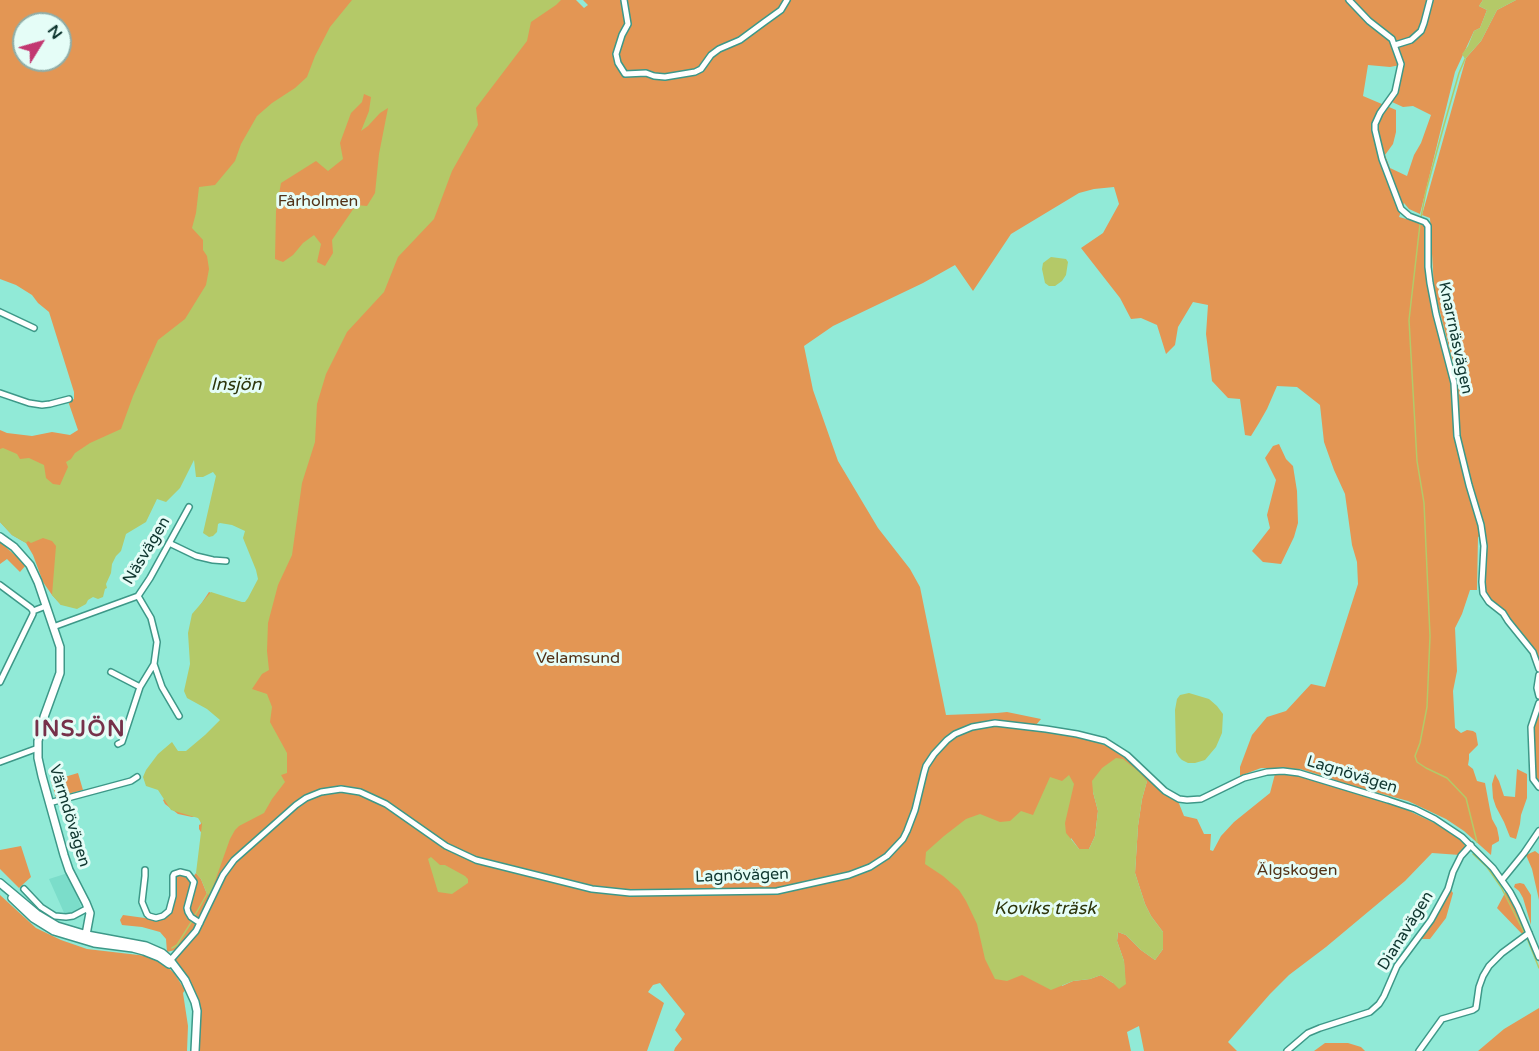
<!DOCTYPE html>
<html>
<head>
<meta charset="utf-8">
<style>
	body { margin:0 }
	#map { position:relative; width:1539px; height:1051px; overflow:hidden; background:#91ead7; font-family:"Varela Round",sans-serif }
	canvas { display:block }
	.north { position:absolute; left:12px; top:12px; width:60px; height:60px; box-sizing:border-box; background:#e5fdf7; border:2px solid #8fada7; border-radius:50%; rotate:53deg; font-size:16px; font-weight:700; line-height:24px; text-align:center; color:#0f362f }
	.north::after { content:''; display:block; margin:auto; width:21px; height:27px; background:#c23871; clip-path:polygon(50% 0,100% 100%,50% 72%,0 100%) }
</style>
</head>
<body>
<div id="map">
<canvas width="1539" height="1051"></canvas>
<div class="north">N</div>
</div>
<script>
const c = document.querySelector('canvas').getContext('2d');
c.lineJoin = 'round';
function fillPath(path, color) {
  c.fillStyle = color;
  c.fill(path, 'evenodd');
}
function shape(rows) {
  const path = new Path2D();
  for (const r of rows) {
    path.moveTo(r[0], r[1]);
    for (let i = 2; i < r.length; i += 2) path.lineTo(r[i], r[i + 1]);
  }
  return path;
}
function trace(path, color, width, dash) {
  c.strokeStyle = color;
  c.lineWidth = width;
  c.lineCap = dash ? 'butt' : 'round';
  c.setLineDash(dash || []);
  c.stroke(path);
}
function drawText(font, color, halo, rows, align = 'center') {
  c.font = font + ' "Varela Round",sans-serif';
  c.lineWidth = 6;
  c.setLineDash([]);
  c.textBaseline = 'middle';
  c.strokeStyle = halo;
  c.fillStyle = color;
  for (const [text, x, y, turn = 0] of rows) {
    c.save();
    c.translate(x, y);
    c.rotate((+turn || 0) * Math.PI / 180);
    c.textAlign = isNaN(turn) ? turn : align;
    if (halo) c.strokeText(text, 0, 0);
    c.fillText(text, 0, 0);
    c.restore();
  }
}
const built = shape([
	[68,873,82,909,65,915,49,879]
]);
const green = shape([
	[0,0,576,0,584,8,588,5,583,0,1349,0,1361,14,1393,37,1370,20,1351,0,1483,0,1479,6,1487,10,1480,28,1474,31,1455,72,1420,214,1409,209,1404,203,1399,217,1421,223,1425,227,1427,239,1426,265,1452,382,1455,427,1479,526,1480,536,1478,537,1477,590,1470,590,1462,614,1455,628,1457,671,1453,691,1455,728,1461,733,1467,730,1473,731,1476,733,1478,745,1469,754,1469,759,1468,765,1473,769,1477,781,1485,783,1490,810,1492,819,1497,828,1499,838,1499,841,1492,845,1491,855,1464,831,1446,819,1408,801,1342,783,1330,778,1300,769,1261,768,1240,776,1240,767,1252,735,1267,717,1286,711,1311,684,1325,687,1358,584,1357,562,1352,545,1345,494,1334,470,1324,442,1320,405,1297,387,1277,386,1267,409,1259,423,1251,436,1245,435,1240,399,1228,398,1212,381,1206,334,1208,305,1193,302,1178,327,1175,345,1166,354,1157,325,1141,318,1131,319,1120,298,1081,248,1103,233,1119,204,1114,187,1094,189,1079,193,1011,234,973,291,955,265,923,283,833,326,804,346,813,390,838,461,878,528,910,569,920,587,946,715,997,713,1007,712,1041,719,1036,725,1058,729,1059,734,1094,741,1109,747,1131,761,1164,794,1178,801,1184,816,1197,819,1204,834,1211,834,1210,850,1213,851,1221,836,1234,822,1270,793,1275,774,1282,773,1306,777,1405,809,1445,828,1464,842,1465,846,1460,855,1432,853,1405,881,1326,947,1289,975,1270,994,1228,1042,1237,1051,1144,1051,1139,1026,1127,1032,1131,1051,674,1051,675,1048,682,1039,675,1030,685,1014,660,983,653,985,648,992,664,1003,647,1051,198,1051,200,1030,199,1012,194,989,176,960,173,953,175,950,167,952,166,939,160,932,142,927,122,925,120,920,123,915,152,919,167,915,175,878,177,874,187,875,192,882,186,908,192,916,189,908,193,877,196,873,201,879,207,894,202,834,199,829,199,825,201,824,200,818,196,816,192,817,178,814,165,804,163,800,172,793,229,723,195,613,209,592,231,601,250,613,265,577,226,465,190,449,153,483,61,605,52,595,43,582,33,555,26,543,12,535,0,522,0,430,7,433,32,436,52,432,70,435,78,430,68,401,74,399,74,392,49,312,38,303,32,295,16,285,0,279],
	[24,24,60,24,60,60,24,60],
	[1368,65,1390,67,1400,65,1397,93,1392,102,1403,107,1413,106,1431,115,1421,143,1414,155,1407,176,1390,168,1385,155,1393,144,1396,132,1396,110,1363,96],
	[1147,781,1142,799,1138,826,1135,873,1145,904,1151,916,1163,932,1163,949,1155,960,1141,950,1126,935,1118,932,1117,941,1124,961,1125,984,1113,983,1101,975,1090,979,1073,981,1062,986,1071,838,1079,849,1089,849,1095,836,1098,811,1093,792],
	[1516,0,1539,0,1539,664,1537,659,1487,597,1483,588,1486,547,1458,436,1458,382,1434,289,1430,218,1422,215,1466,58,1481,41,1497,10],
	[1279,444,1286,459,1293,466,1297,491,1298,523,1294,537,1281,564,1263,562,1252,551,1270,528,1267,515,1276,480,1265,458,1273,446],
	[0,542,26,565,20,572,7,559,0,564],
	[1539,711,1539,785,1535,779,1533,727],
	[1517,769,1527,774,1527,798,1521,815,1520,824,1516,839,1510,837,1504,822,1496,807,1493,798,1492,784,1495,774,1499,781,1504,796,1515,797],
	[78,773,83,790,56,797,51,781],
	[21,846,31,877,19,888,0,869,0,850],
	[1535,851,1539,854,1539,900,1532,869,1526,855],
	[1520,883,1524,884,1531,895,1531,925,1523,898,1519,891,1514,887,1515,884],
	[1450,889,1453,893,1446,918,1430,939,1421,939,1432,921],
	[1506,891,1513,902,1526,931,1523,935,1497,908],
	[0,895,36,928,61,940,87,949,147,956,163,963,174,973,185,990,183,993,188,1026,187,1051,0,1051],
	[1539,1008,1539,1051,1478,1051,1504,1029],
	[1325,1043,1348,1043,1361,1047,1365,1051,1314,1051]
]);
const water = shape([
	[352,0,561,0,556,5,531,22,527,41,476,108,478,125,452,171,434,219,398,257,384,292,347,332,326,374,317,404,315,442,302,483,292,555,278,585,268,623,267,651,269,670,262,674,252,689,267,694,272,707,270,722,287,753,287,773,281,775,285,782,272,799,264,813,239,826,235,830,230,839,210,895,207,894,201,879,196,873,202,824,198,818,171,810,158,790,146,786,143,777,146,770,158,754,172,742,178,751,186,751,205,735,220,720,207,709,187,698,184,691,190,664,188,633,192,614,211,592,242,602,245,602,248,598,258,579,256,570,243,538,245,531,232,525,220,523,218,524,217,532,213,536,209,537,203,533,216,476,213,472,203,477,196,477,194,460,180,488,166,502,157,499,146,522,126,534,121,551,116,556,112,564,111,573,106,584,107,588,105,589,103,597,98,599,93,597,88,600,86,604,77,609,61,605,52,595,56,546,52,541,43,538,31,543,28,541,26,543,12,535,0,522,0,449,3,448,17,454,20,459,29,458,44,465,46,478,53,484,60,485,68,467,66,462,71,459,75,453,90,443,121,429,133,396,158,340,185,319,206,285,209,269,207,256,203,250,203,240,192,228,196,213,199,187,215,185,235,161,241,144,257,116,272,103,295,88,307,77,315,56,330,27],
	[364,94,371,97,369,111,361,131,368,126,380,113,388,108,379,154,375,193,367,206,356,205,332,240,333,253,325,266,317,262,321,244,314,235,303,243,293,255,283,262,275,259,276,211,281,183,316,161,328,171,343,159,340,143,351,113,362,102],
	[1483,0,1516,0,1497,10,1481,41,1465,59,1462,54,1468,46,1474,31,1480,28,1487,10,1479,6],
	[1051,257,1066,259,1068,262,1066,275,1062,281,1055,286,1049,286,1045,283,1042,269,1043,263],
	[1189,693,1209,699,1217,706,1223,714,1222,733,1216,747,1205,760,1195,763,1188,763,1182,760,1179,757,1176,752,1175,710,1177,699,1180,695],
	[1116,758,1123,759,1139,772,1147,781,1142,799,1138,826,1135,873,1145,904,1151,916,1163,932,1163,949,1155,960,1141,950,1126,935,1118,932,1117,941,1124,961,1126,984,1119,989,1113,983,1101,975,1090,979,1073,981,1051,990,1022,975,1007,981,995,979,985,959,977,924,966,901,959,890,943,876,925,864,926,852,944,836,966,819,980,814,1000,822,1010,821,1021,811,1033,815,1050,777,1062,781,1069,775,1074,784,1065,823,1066,833,1079,849,1089,849,1095,836,1098,811,1093,792,1092,781,1102,768],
	[431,857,440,865,445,865,465,876,468,879,468,883,452,894,438,892,428,859]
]);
const stream = shape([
	[1421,217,1426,191,1444,125,1459,73,1465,59],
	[1420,224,1409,320,1417,461,1424,503,1430,636,1427,707,1420,743,1415,756,1417,762,1426,768,1447,778,1466,798,1477,842],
	[1473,854,1487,867,1501,887,1525,934],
	[195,915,207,894],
	[1527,938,1539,968],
	[172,948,177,945,192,921]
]);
const minor = shape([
	[624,0,628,24,622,35,616,54,618,63,625,74,646,73,654,76,665,77,695,72,701,69,711,55,719,49,740,40,763,23,781,10,787,0],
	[1349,0,1369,21,1392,39,1401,64,1395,92,1380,113,1375,124,1375,130,1382,159,1401,209,1409,216,1425,222,1428,226,1428,267,1430,283,1436,314,1454,383,1457,436,1469,485,1481,525,1484,546,1482,582,1483,593,1489,602,1503,613,1508,621,1533,652,1539,669],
	[1395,45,1411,40,1421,31,1424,23,1430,0],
	[0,312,34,328],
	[0,393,29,403,42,405,50,404,69,399],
	[169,543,196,556,213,560,226,561],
	[0,585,31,608,33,611],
	[53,627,138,596,150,578,189,507],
	[154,664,162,687,179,716],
	[111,672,140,687],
	[1539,675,1537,688,1539,696],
	[0,682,33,614,33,611,46,606],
	[1539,703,1531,727,1533,779,1539,787],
	[118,744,122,742,140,687,154,664,157,642,151,618,138,596],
	[0,762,38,748],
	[49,803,131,781,137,777],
	[145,870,145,876,142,902,147,914,149,916,156,918,163,916,169,911,173,896,173,876,174,874,180,872,188,874,194,882,187,908,188,912,191,917,200,923],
	[1502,880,1524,853,1539,831],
	[24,889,41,907,55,916,66,917,73,916,88,908],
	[168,963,196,931,223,875,234,860,296,805,306,798,321,792,341,789,360,792,386,804,446,846,476,860,592,889,630,893,777,891,849,875,870,867,887,856,903,839,907,831,915,810,924,773,926,766,934,754,947,740,955,734,972,727,995,723,1046,729,1077,734,1105,741,1127,755,1165,791,1179,799,1187,800,1201,799,1244,778,1267,772,1283,771,1299,773,1388,800,1415,809,1435,819,1462,837,1493,868,1510,892,1518,907,1539,957],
	[1287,1051,1308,1033,1320,1028,1370,1012,1379,1004,1384,996,1397,966,1431,920,1448,889,1453,872,1461,856,1471,845],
	[1419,1051,1442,1019,1473,1010,1476,1008,1479,987,1483,976,1489,966,1502,953,1529,933]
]);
const major = shape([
	[0,537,14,547,30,565,38,582,60,647,60,673,44,717,38,741,38,758,42,776,64,855,69,870,86,903,90,913,85,940],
	[0,883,37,914,57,926,87,935,146,946,162,953,170,960,185,980,195,1002,197,1011,195,1051],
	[12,898,33,918,54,931,94,943,133,948,144,951,159,957,169,964]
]);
const parkNames = [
	["Fårholmen",318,202],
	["Velamsund",578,659],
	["Älgskogen",1297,871]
];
const streetNames = [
	["Knarrnäsvägen",1455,338,78],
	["Näsvägen",147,551,-59],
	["Lagnövägen",1352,775,17],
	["Värmdövägen",69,816,73],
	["Lagnövägen",742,876,-2],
	["Dianavägen",1406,931,-58]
];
const waterNames = [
	["Insjön",236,385],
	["Koviks träsk",1045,909]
];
const districtNames = [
	["INSJÖN",80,730]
];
fillPath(built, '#7bddca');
fillPath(green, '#e39654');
fillPath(water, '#b4c968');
trace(stream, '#b4c968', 1.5);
trace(minor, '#3d9888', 8);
trace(major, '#3d9888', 10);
trace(minor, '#fff', 5);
trace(major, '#fff', 7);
drawText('16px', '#523217', '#e5fdf7', parkNames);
drawText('16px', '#0f362f', '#e5fdf7', streetNames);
drawText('italic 18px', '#2e360c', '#e5fdf7', waterNames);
c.letterSpacing = '1.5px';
drawText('bold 22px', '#76314a', '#e5fdf7', districtNames);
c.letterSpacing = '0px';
</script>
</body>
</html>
